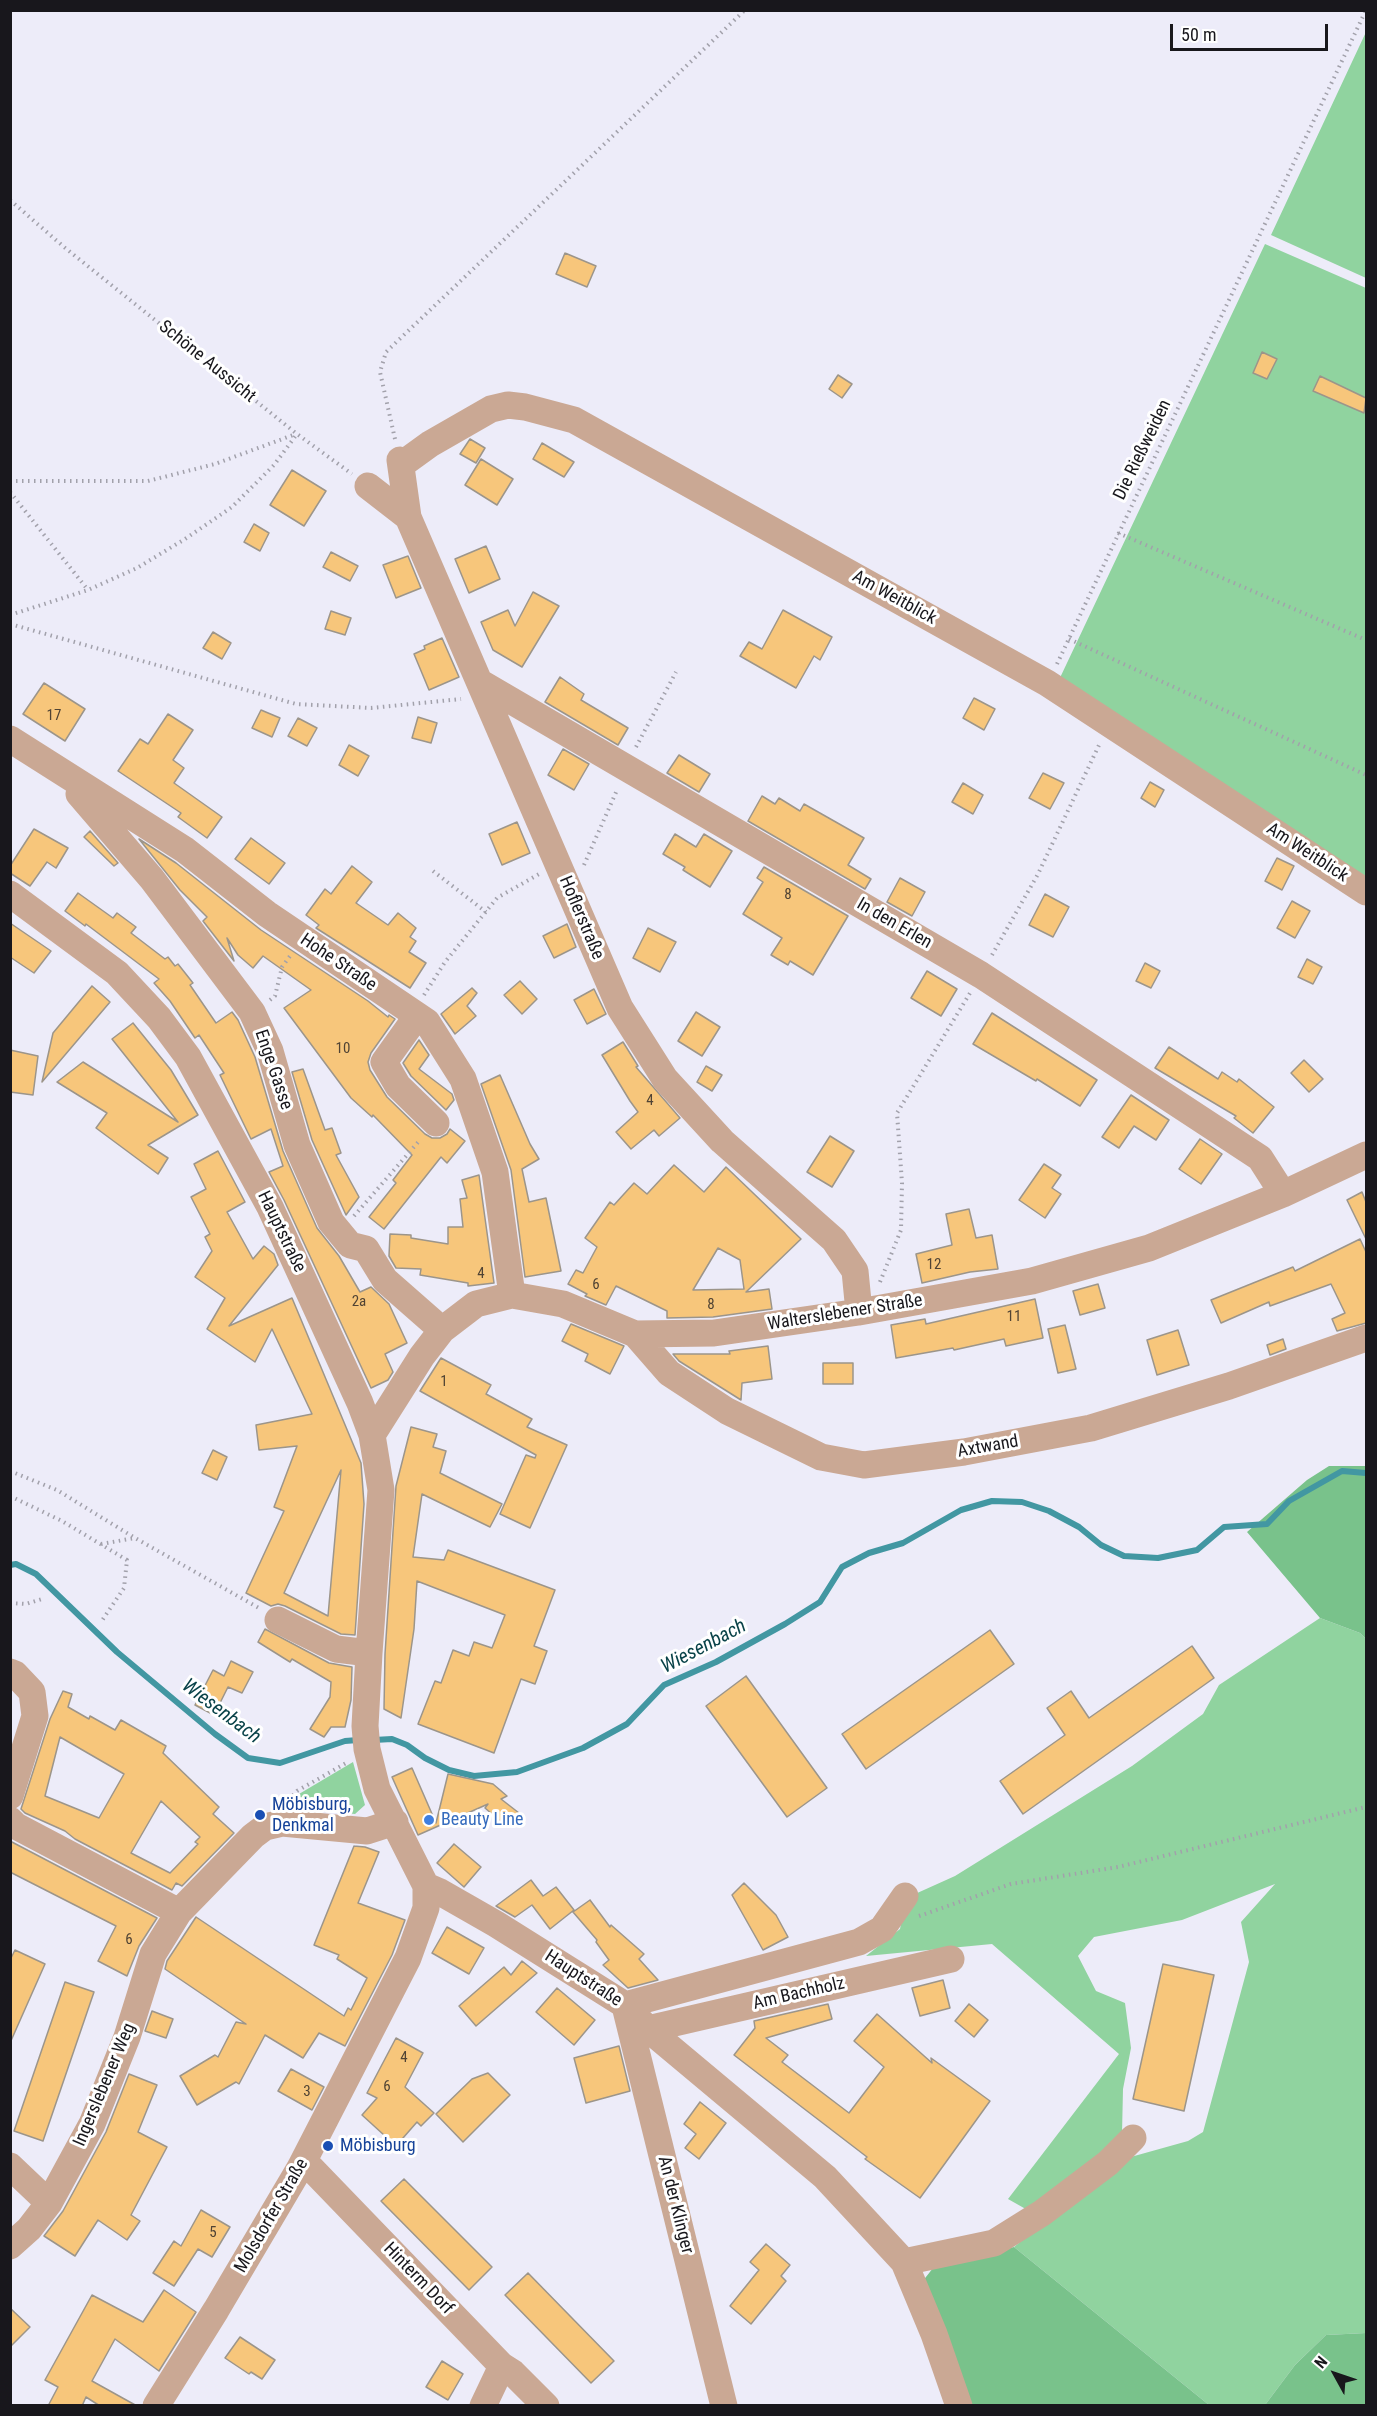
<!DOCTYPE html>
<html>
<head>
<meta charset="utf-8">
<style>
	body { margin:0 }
	#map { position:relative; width:1377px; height:2416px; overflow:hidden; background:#edecf9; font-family:"Roboto Condensed",sans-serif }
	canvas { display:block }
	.frame { position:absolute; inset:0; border:12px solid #18171c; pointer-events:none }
	.north { position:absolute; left:1305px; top:2344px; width:60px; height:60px; -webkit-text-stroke:4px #fff; paint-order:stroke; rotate:310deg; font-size:16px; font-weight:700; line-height:24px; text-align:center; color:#18171c }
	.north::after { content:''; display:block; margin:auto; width:21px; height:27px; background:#18171c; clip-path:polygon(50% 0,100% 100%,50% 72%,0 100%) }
	.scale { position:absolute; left:1170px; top:24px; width:158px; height:27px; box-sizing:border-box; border:3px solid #18171c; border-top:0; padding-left:8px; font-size:18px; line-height:21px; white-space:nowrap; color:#18171c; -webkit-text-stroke:4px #fff; paint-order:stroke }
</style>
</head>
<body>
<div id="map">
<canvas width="1377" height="2416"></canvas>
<div class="frame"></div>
<div class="north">N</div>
<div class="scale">50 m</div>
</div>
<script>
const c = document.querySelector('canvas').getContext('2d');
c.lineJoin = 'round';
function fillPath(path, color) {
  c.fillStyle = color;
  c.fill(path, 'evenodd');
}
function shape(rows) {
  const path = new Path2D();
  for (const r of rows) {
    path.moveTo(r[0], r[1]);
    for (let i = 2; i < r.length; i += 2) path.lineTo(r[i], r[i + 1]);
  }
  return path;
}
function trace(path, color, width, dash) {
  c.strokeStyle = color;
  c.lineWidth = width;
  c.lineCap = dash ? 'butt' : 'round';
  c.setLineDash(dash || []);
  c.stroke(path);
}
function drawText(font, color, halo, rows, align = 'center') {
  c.font = font + ' "Roboto Condensed",sans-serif';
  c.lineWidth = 6;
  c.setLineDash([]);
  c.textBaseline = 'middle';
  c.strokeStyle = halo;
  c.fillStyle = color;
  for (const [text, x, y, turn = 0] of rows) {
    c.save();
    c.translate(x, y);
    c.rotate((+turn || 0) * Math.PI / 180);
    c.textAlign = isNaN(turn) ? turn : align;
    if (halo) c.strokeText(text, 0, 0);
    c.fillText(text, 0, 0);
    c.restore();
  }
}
const green = shape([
	[1366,32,1366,278,1271,235],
	[1265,244,1366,288,1366,882,1058,682],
	[1320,1618,1360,1633,1366,1639,1366,2333,1326,2335,1295,2365,1265,2405,1209,2405,1014,2247,1120,2160,1188,2141,1203,2132,1249,1962,1241,1922,1275,1884,1182,1920,1094,1937,1078,1956,1096,1991,1125,2003,1131,2048,1123,2089,1122,2134,1031,2212,1008,2199,1119,2054,992,1944,866,1956,900,1929,903,1914,915,1894,955,1876,1132,1766,1203,1714,1219,1685],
	[353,1762,365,1805,355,1814,299,1808,295,1802,299,1794]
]);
const forest = shape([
	[1329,1466,1366,1466,1366,1639,1360,1633,1320,1618,1247,1532,1307,1480],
	[1014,2247,1209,2405,971,2405,922,2282,937,2263],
	[1366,2333,1366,2405,1265,2405,1295,2365,1326,2335]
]);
const stream = shape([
	[10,1565,16,1564,36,1574,117,1652,215,1734,248,1758,280,1763,345,1741,358,1740],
	[374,1740,392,1739,407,1745,425,1758,449,1770,474,1776,517,1772,583,1748,627,1724,664,1685,716,1662,785,1624,820,1602,842,1567,869,1553,903,1543,961,1510,992,1501,1022,1502,1049,1511,1079,1527,1101,1545,1124,1556,1158,1558,1197,1550,1224,1527,1267,1524,1289,1501,1342,1471,1366,1473]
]);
const building = shape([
	[565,253,596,266,587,287,556,274,565,253],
	[1262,352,1277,359,1267,379,1253,373,1262,352],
	[838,375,852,384,842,398,829,389,838,375],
	[1320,376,1366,398,1364,413,1313,391,1320,376],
	[470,439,485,448,476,463,460,454,470,439],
	[542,443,574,462,564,477,533,459,542,443],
	[481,459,513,479,497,505,465,485,481,459],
	[292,470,326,491,304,526,270,505,292,470],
	[254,524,269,533,260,551,244,542,254,524],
	[486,546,500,579,469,593,455,559,486,546],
	[331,552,358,566,350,581,323,567,331,552],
	[408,556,421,588,396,598,383,565,408,556],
	[533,592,559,606,522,667,493,650,481,622,508,610,515,626,533,592],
	[783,610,832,637,820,660,814,656,796,688,740,656,749,642,762,649,783,610],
	[331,611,351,618,345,635,325,629,331,611],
	[213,632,231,643,222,659,203,648,213,632],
	[442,638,459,677,429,690,414,654,425,649,424,646,442,638],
	[560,677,584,694,581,700,628,728,618,745,545,702,560,677],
	[44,683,85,709,65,741,23,714,44,683],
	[974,698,995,709,984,730,963,718,974,698],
	[261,710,280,718,272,737,252,728,261,710],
	[168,714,193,730,173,760,184,768,174,783,222,817,207,838,178,817,181,813,118,771,140,739,148,744,168,714],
	[418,717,437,723,431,743,412,738,418,717],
	[298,718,317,728,307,746,288,736,298,718],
	[349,745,369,756,358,776,339,765,349,745],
	[563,749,589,764,574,790,548,775,563,749],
	[679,755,710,774,699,792,667,773,679,755],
	[1043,773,1064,783,1050,809,1029,798,1043,773],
	[1150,782,1164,790,1155,807,1141,798,1150,782],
	[963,783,983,795,973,814,952,802,963,783],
	[762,796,775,804,779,798,800,811,804,804,864,838,848,865,871,879,865,889,748,821,762,796],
	[517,822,530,853,502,865,489,834,517,822],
	[34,829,68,848,56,868,47,862,30,886,10,873,10,866,34,829],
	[90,831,118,863,114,866,84,837,90,831],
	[675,834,696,847,704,834,732,851,710,887,683,870,685,867,663,854,675,834],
	[251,838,285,863,269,884,235,859,251,838],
	[139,839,176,863,261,930,368,1001,388,1017,389,1015,395,1019,371,1053,368,1062,370,1070,387,1097,425,1134,432,1138,440,1138,447,1134,450,1129,465,1141,447,1163,441,1157,384,1229,369,1217,396,1183,393,1180,412,1155,373,1115,372,1117,351,1098,284,1008,311,990,263,956,253,968,238,955,227,938,234,961,203,921,207,917,180,890,139,839],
	[1277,858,1294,866,1282,890,1265,881,1277,858],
	[352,866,372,882,356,903,388,925,398,913,416,928,410,937,416,941,409,952,426,963,410,988,316,928,319,925,306,915,325,889,331,894,352,866],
	[764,867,848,916,813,975,790,961,788,965,771,955,782,938,743,914,763,882,757,878,764,867],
	[900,878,925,892,912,916,887,902,900,878],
	[78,893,113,918,117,913,136,927,131,933,165,959,168,957,175,966,178,964,193,983,190,985,216,1023,232,1012,238,1020,255,1057,283,1151,317,1228,339,1256,360,1292,371,1287,389,1304,407,1343,385,1354,393,1372,388,1380,371,1388,284,1200,269,1172,283,1166,271,1129,251,1139,220,1075,224,1073,199,1035,195,1038,170,1001,154,983,159,979,86,924,85,926,65,911,78,893],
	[1045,894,1069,907,1053,937,1029,925,1045,894],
	[1292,901,1310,911,1295,938,1277,928,1292,901],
	[10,923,51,951,34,973,10,957,10,923],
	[567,924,576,947,554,958,543,936,567,924],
	[648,928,676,942,660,972,633,958,648,928],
	[1307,959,1322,967,1313,984,1298,977,1307,959],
	[1145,963,1160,971,1151,988,1136,981,1145,963],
	[927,971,957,989,941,1016,911,998,927,971],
	[520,981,537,999,522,1014,504,995,520,981],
	[92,986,110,1002,42,1082,53,1033,92,986],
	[472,988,477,993,467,1006,476,1016,455,1034,441,1014,472,988],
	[594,989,606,1014,587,1024,574,1000,594,989],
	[696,1012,720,1027,702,1056,678,1041,696,1012],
	[992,1013,1097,1080,1080,1106,1037,1079,1036,1081,973,1044,992,1013],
	[133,1023,171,1070,198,1115,148,1145,168,1158,158,1174,96,1128,107,1113,57,1082,83,1062,178,1122,112,1039,133,1023],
	[419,1040,429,1055,419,1069,452,1094,454,1100,446,1110,411,1076,403,1063,419,1040],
	[623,1042,638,1066,636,1067,680,1118,659,1136,654,1130,631,1149,616,1132,638,1112,630,1101,602,1055,623,1042],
	[1169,1047,1218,1079,1222,1072,1237,1082,1239,1079,1274,1107,1253,1133,1234,1118,1236,1116,1155,1068,1169,1047],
	[10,1050,38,1056,33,1095,10,1092,10,1050],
	[1304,1060,1323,1079,1309,1092,1291,1073,1304,1060],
	[706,1066,722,1075,712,1091,697,1082,706,1066],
	[303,1069,325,1130,332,1128,341,1153,336,1155,359,1197,346,1215,312,1140,292,1072,303,1069],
	[500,1075,530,1144,539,1159,522,1169,529,1202,546,1198,561,1271,525,1277,511,1170,481,1084,500,1075],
	[1131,1095,1169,1120,1156,1140,1134,1126,1119,1148,1102,1137,1131,1095],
	[830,1136,854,1151,832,1187,807,1172,830,1136],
	[1200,1139,1222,1154,1201,1184,1179,1169,1200,1139],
	[218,1151,245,1202,227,1212,253,1259,264,1246,274,1254,278,1265,229,1326,292,1298,361,1463,364,1504,355,1635,341,1634,285,1606,278,1604,271,1606,246,1593,284,1511,274,1507,297,1446,259,1450,256,1425,312,1414,272,1329,255,1362,207,1329,225,1298,195,1277,212,1251,205,1237,210,1234,191,1197,206,1189,194,1164,218,1151],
	[341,1470,328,1616,284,1593,341,1470],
	[1044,1164,1061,1175,1052,1188,1061,1194,1045,1218,1019,1200,1044,1164],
	[674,1165,704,1192,726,1167,801,1239,746,1292,769,1289,772,1309,713,1317,667,1318,667,1311,616,1286,606,1305,585,1296,587,1294,568,1284,576,1270,583,1273,597,1247,585,1238,610,1202,614,1205,634,1183,647,1194,674,1165],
	[718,1248,740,1260,744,1289,693,1290,718,1248],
	[479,1175,494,1283,468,1286,468,1283,420,1275,421,1269,396,1268,389,1256,390,1234,411,1235,411,1238,448,1244,448,1227,463,1227,460,1199,467,1198,462,1180,479,1175],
	[1362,1192,1366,1202,1366,1239,1347,1200,1362,1192],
	[969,1209,976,1238,992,1235,998,1269,970,1272,922,1283,916,1254,952,1245,946,1214,969,1209],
	[1360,1239,1366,1252,1366,1323,1337,1331,1332,1319,1345,1313,1331,1284,1270,1306,1269,1302,1221,1323,1211,1300,1293,1267,1295,1271,1360,1239],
	[1098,1284,1105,1308,1080,1315,1073,1291,1098,1284],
	[1035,1299,1043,1338,1006,1346,1004,1339,954,1350,953,1348,896,1358,891,1325,925,1319,926,1324,1035,1299],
	[571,1324,624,1346,610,1374,585,1361,588,1354,562,1341,571,1324],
	[1065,1325,1076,1369,1058,1373,1048,1329,1065,1325],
	[1178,1330,1189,1365,1157,1375,1147,1340,1178,1330],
	[1283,1339,1286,1349,1270,1355,1267,1345,1283,1339],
	[768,1346,772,1379,742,1383,741,1400,679,1361,673,1354,730,1354,729,1351,768,1346],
	[441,1358,491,1385,486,1394,532,1419,527,1427,567,1445,530,1528,500,1514,526,1455,535,1458,536,1455,420,1391,441,1358],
	[823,1363,853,1363,853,1384,823,1384,823,1363],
	[411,1427,437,1434,433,1447,446,1451,440,1473,502,1504,490,1527,422,1494,413,1557,444,1560,448,1550,555,1590,534,1646,547,1651,535,1684,521,1679,494,1753,418,1724,435,1681,441,1683,453,1650,469,1656,474,1642,492,1648,505,1615,417,1581,414,1629,401,1718,384,1709,385,1654,396,1486,411,1427],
	[213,1450,227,1457,217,1480,202,1473,213,1450],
	[265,1629,329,1663,352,1667,351,1700,345,1727,331,1727,324,1737,310,1729,330,1697,331,1682,292,1659,290,1662,258,1642,265,1629],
	[990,1630,1014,1664,866,1769,842,1734,990,1630],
	[1192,1646,1214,1678,1023,1814,1000,1781,1065,1735,1047,1708,1071,1691,1089,1718,1192,1646],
	[231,1661,253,1672,242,1693,228,1687,214,1715,195,1705,213,1670,224,1676,231,1661],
	[746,1676,827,1788,787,1817,706,1706,746,1676],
	[63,1691,72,1694,68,1707,89,1719,90,1716,115,1730,121,1720,166,1746,163,1753,219,1807,213,1814,234,1833,182,1886,176,1883,172,1890,75,1839,65,1831,25,1813,21,1809,50,1719,63,1691],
	[60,1737,124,1774,99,1818,45,1796,60,1737],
	[161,1801,200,1837,195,1842,198,1844,170,1873,131,1853,161,1801],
	[412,1768,436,1823,448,1774,493,1784,507,1796,501,1799,519,1813,507,1827,485,1808,488,1804,418,1835,392,1777,412,1768],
	[10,1841,157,1918,139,1946,127,1976,98,1961,116,1926,10,1872,10,1841],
	[454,1844,481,1867,464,1887,437,1863,454,1844],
	[354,1846,365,1847,379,1852,358,1903,405,1920,392,1955,345,2046,319,2033,303,2058,265,2035,239,2084,236,2082,197,2105,180,2076,215,2055,218,2057,236,2022,246,2024,165,1969,167,1961,196,1917,344,2016,348,2008,351,2010,367,1978,337,1959,339,1955,314,1945,354,1846],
	[531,1880,543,1896,556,1887,574,1910,550,1929,532,1905,515,1917,496,1906,531,1880],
	[744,1883,776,1915,788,1937,763,1950,732,1895,744,1883],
	[590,1900,610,1927,611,1925,644,1954,639,1959,658,1980,628,1988,603,1965,609,1960,596,1942,597,1940,573,1912,590,1900],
	[447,1927,484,1948,469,1974,432,1953,447,1927],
	[15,1950,45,1964,10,2043,10,1960,15,1950],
	[522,1961,537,1973,476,2026,459,2006,504,1967,511,1975,522,1961],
	[1163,1964,1214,1975,1184,2111,1133,2099,1163,1964],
	[943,1980,950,2008,920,2016,912,1988,943,1980],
	[65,1982,94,1992,43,2141,14,2131,65,1982],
	[557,1988,595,2020,574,2045,536,2012,557,1988],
	[828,2004,832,2019,766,2038,788,2055,782,2062,849,2113,884,2067,854,2041,877,2014,932,2063,931,2058,990,2101,920,2198,865,2159,867,2157,734,2055,755,2028,754,2021,828,2004],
	[969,2004,988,2020,974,2037,955,2021,969,2004],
	[152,2011,173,2019,166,2038,145,2031,152,2011],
	[396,2038,423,2053,405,2087,434,2113,421,2126,417,2122,396,2146,362,2115,377,2098,367,2093,396,2038],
	[619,2046,630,2091,586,2103,574,2058,619,2046],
	[291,2069,324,2087,312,2110,278,2091,291,2069],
	[488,2073,510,2095,463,2142,436,2114,472,2079,488,2073],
	[129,2074,157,2085,138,2132,167,2147,131,2215,140,2221,127,2240,98,2220,75,2256,44,2236,63,2211,106,2132,129,2074],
	[700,2102,726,2123,699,2159,685,2148,696,2134,684,2124,700,2102],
	[404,2179,492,2267,469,2290,381,2201,404,2179],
	[201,2210,230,2227,212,2257,198,2249,174,2286,153,2273,174,2241,181,2246,201,2210],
	[766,2244,790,2265,781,2276,786,2281,751,2324,730,2306,759,2270,750,2262,766,2244],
	[528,2273,614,2361,591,2383,505,2295,528,2273],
	[164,2290,196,2312,159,2371,115,2339,92,2381,137,2406,100,2406,86,2397,82,2406,48,2406,58,2387,45,2380,92,2295,143,2322,164,2290],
	[10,2308,30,2327,10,2347,10,2308],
	[240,2337,275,2360,262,2379,251,2372,249,2374,225,2358,240,2337],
	[442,2361,463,2374,448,2400,426,2387,442,2361]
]);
const path = shape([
	[10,200,64,247,297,434,352,474],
	[395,439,380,372,386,352,745,10],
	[10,481,148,481,215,464,296,434],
	[10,492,88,590],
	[1118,533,1366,640],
	[10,615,88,590,137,568,185,539,232,507,274,465,297,434],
	[10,624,296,704,371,708,461,699],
	[1069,639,1366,775],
	[1057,664,1366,10],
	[636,747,676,672],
	[584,865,617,790],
	[433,871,486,912],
	[992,955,1038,874,1100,743],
	[424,995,445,962,497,898,539,874],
	[270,1000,275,996,282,967,290,956],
	[354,1216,420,1140],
	[880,1282,901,1230,902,1183,897,1113,970,993],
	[10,1471,57,1490,135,1538,259,1608],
	[10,1496,62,1521,127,1560,124,1588,101,1622],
	[101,1544,135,1538],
	[10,1603,26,1604,42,1599],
	[289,1800,297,1791,348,1762],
	[919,1916,1011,1884,1118,1867,1366,1807]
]);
const minor = shape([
	[400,460,408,517,620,1008,665,1079,722,1141,834,1240,855,1271,859,1312],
	[401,465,430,444,491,409,508,405,525,407,574,420,1047,683,1366,892],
	[368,486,408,517],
	[481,683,981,975,1260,1158,1283,1194],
	[10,739,185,850,267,914,427,1022,463,1079,495,1172,512,1295],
	[79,794,152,879,252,1012,270,1051,297,1145,331,1222,350,1245,366,1249,385,1280,442,1330],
	[10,894,117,973,159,1018,188,1057,270,1207,360,1403,372,1435,381,1490,369,1653,365,1726,367,1749,377,1789,426,1886,426,1908,408,1958,301,2166,216,2310,156,2406],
	[417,1016,384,1062,398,1086,436,1123],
	[635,1334,669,1373,727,1411,821,1457,864,1465,964,1452,1091,1428,1229,1386,1366,1338],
	[372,1435,422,1356,442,1330,476,1304,512,1295,563,1304,635,1334,714,1333,859,1312,1032,1281,1149,1248,1283,1194,1366,1155],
	[278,1620,336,1649,369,1653],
	[10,1672,15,1674,32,1692,35,1716,10,1796],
	[10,1820,16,1826,179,1912],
	[426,1886,440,1892,496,1924,625,2005,648,2029,825,2177,904,2262,934,2334,959,2406],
	[625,2005,859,1942,882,1929,905,1896],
	[625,2006,724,2406],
	[648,2029,951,1959],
	[10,2166,49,2203],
	[301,2166,310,2167,502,2366,483,2406],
	[10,2246,29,2229,49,2203,92,2124,127,2037,153,1954,179,1912,253,1836,265,1827,282,1823,367,1831,395,1822],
	[904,2262,994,2243,1042,2213,1108,2163,1133,2138],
	[502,2366,513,2373,546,2406]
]);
const markers = [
	[260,1815,6,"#1a4fb4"],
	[429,1820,6,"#3f7fe0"],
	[328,2146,6,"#1a4fb4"]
];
const numberNames = [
	["17",54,716],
	["8",788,895],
	["10",343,1049],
	["4",650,1101],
	["12",934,1265],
	["4",481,1274],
	["6",596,1285],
	["2a",359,1302],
	["8",711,1305],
	["11",1014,1317],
	["1",444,1382],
	["6",129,1940],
	["4",404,2058],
	["6",387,2087],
	["3",307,2092],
	["5",213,2233]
];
const streetNames = [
	["Schöne Aussicht",207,362,39],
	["Die Rießweiden",1143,450,-64],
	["Am Weitblick",894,598,29],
	["Am Weitblick",1307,853,33],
	["Hoflerstraße",581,918,67],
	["In den Erlen",894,924,30],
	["Hohe Straße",338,963,34],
	["Enge Gasse",273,1070,71],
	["Hauptstraße",281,1232,64],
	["Walterslebener Straße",845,1313,-9],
	["Axtwand",988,1447,-10],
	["Hauptstraße",583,1979,33],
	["Am Bachholz",799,1994,-13],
	["Ingerslebener Weg",105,2085,-67],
	["An der Klinger",675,2205,76],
	["Molsdorfer Straße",272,2216,-60],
	["Hinterm Dorf",418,2279,46]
];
const transitNames = [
	["Möbisburg,",272,1805],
	["Denkmal",272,1826],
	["Möbisburg",340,2146]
];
const shopNames = [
	["Beauty Line",441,1820]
];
const waterNames = [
	["Wiesenbach",704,1647,-28],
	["Wiesenbach",221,1712,37]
];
fillPath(green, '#90d39f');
fillPath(forest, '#79c28b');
trace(stream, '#4297a2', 6);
fillPath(building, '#f7c67b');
trace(building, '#9c958a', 1.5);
trace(path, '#a2a1ab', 4, [1.5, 4.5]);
trace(minor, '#caa894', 27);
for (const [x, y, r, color] of markers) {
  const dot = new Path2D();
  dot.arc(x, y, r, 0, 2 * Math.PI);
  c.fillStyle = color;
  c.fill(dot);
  trace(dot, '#fff', 2);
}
drawText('15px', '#504334', null, numberNames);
drawText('18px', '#18171c', '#fff', streetNames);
drawText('18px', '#164399', '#fff', transitNames, 'left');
drawText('18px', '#366cbe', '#fff', shopNames, 'left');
drawText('italic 20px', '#0a4349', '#fff', waterNames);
</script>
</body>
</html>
